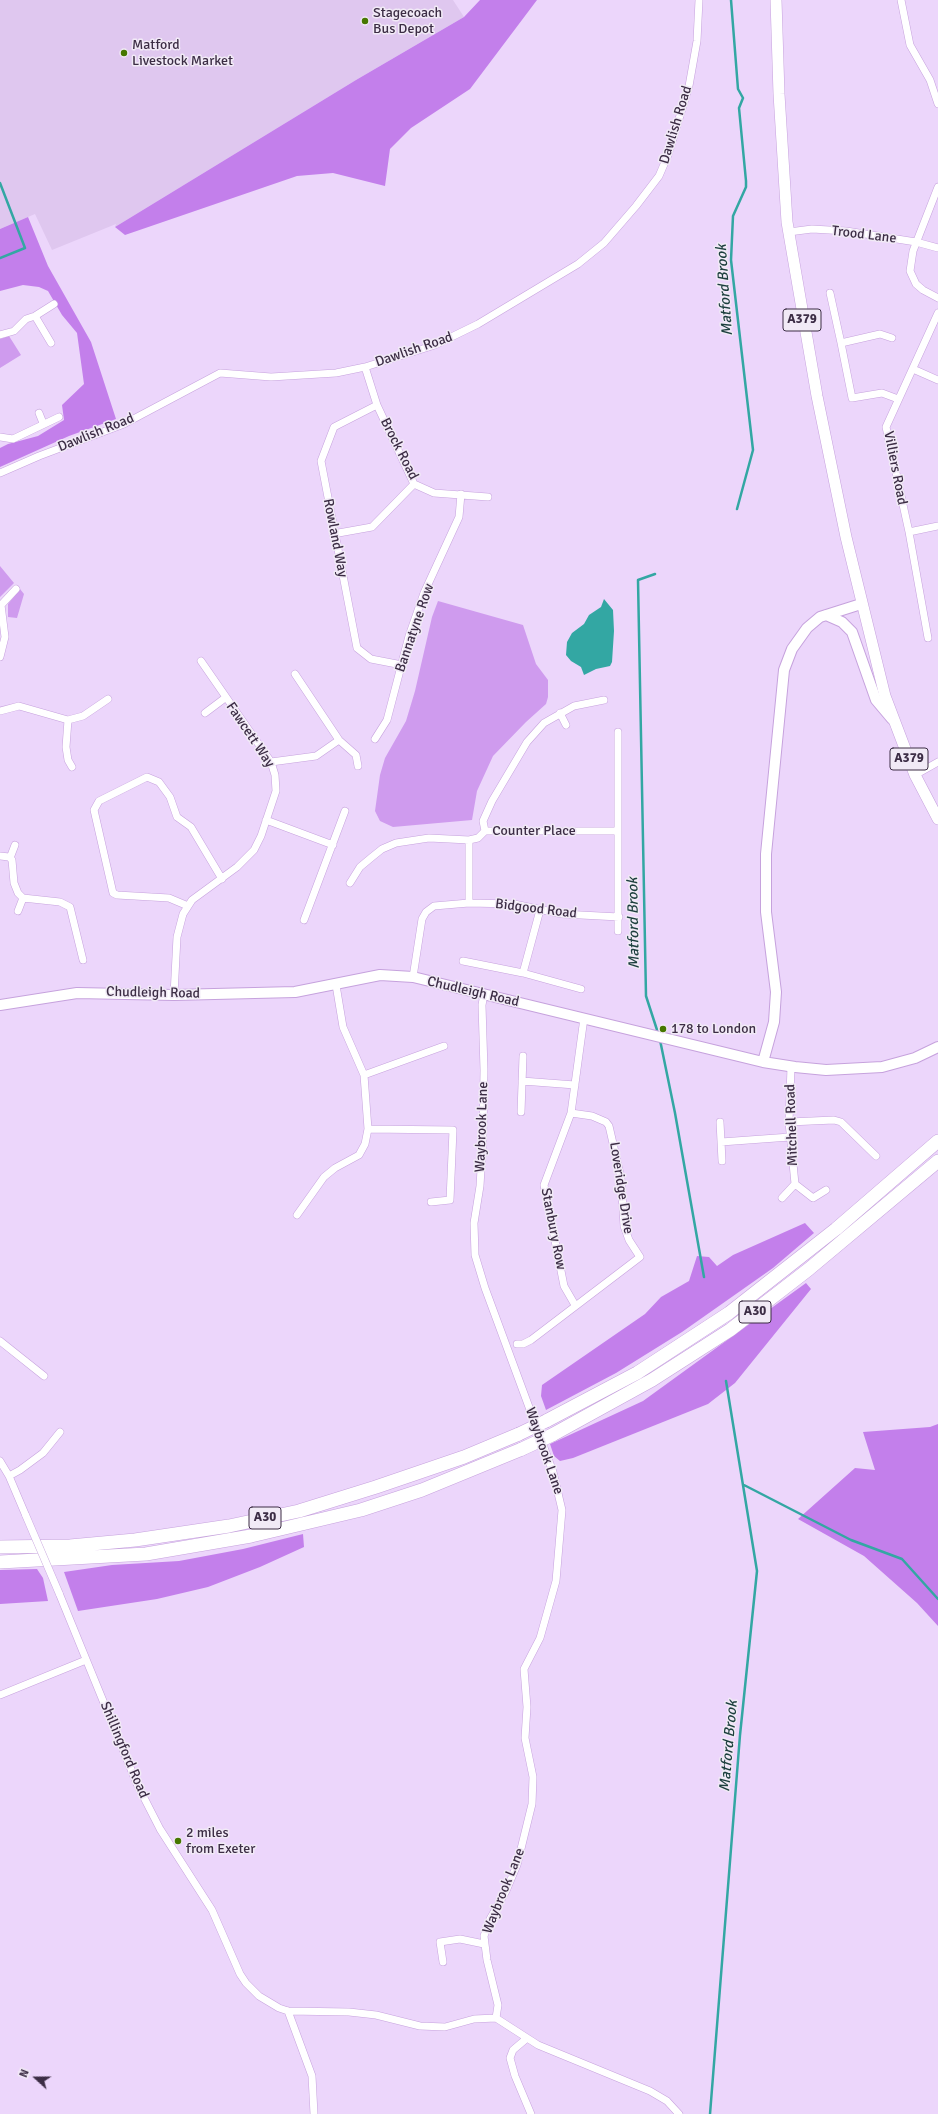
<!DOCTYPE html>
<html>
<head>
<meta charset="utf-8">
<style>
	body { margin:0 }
	#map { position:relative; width:938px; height:2114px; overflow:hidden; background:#ecd6fb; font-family:Signika,sans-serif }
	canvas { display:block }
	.north { position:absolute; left:16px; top:2058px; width:40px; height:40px; -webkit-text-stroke:3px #f1eaf6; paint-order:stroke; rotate:291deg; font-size:11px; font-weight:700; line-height:16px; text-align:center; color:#3c2d45 }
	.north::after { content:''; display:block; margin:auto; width:14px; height:18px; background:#3c2d45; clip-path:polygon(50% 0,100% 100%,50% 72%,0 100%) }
</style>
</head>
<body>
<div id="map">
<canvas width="938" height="2114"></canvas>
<div class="north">N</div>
</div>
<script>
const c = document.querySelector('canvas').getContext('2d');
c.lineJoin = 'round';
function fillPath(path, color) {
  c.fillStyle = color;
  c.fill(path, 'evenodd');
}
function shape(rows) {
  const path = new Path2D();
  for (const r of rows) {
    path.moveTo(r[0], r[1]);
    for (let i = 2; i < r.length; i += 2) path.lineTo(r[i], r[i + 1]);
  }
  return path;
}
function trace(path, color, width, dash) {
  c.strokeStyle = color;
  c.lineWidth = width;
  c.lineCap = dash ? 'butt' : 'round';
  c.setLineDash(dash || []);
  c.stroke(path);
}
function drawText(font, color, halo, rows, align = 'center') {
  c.font = font + ' Signika,sans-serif';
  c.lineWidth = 3;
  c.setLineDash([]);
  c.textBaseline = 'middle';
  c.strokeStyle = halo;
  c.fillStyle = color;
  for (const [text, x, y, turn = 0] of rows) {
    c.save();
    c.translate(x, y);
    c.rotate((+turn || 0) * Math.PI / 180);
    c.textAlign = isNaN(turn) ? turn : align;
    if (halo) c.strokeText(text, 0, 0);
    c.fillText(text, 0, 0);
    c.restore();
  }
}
const built = shape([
	[0,0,453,0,464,17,356,80,115,227,116,224,52,250,35,214,0,229]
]);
const green = shape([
	[9,336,21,355,0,368,0,339],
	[0,566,14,583,0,597],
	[20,589,24,594,17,618,8,617,8,604],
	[438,601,523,625,536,664,548,680,548,697,546,704,526,722,493,756,477,791,472,820,393,827,380,821,375,811,380,775,385,758,406,721,415,691,432,617]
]);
const forest = shape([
	[480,0,537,0,470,89,411,128,390,149,385,186,333,173,297,176,125,235,115,227,356,80,464,17],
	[28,217,48,266,91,342,116,419,69,436,0,467,0,448,8,444,38,436,64,420,62,405,84,384,77,333,62,315,48,291,39,287,23,285,0,291,0,229],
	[805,1223,814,1233,773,1268,682,1332,616,1373,546,1410,541,1396,542,1385,645,1314,661,1297,689,1281,697,1256,709,1257,717,1266,733,1255],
	[806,1283,811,1289,735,1383,708,1404,573,1458,560,1461,554,1456,550,1444,643,1401],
	[938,1424,938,1626,917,1603,864,1556,798,1519,855,1468,875,1470,863,1432,930,1427],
	[303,1534,304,1547,260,1567,208,1587,157,1599,78,1611,64,1572,112,1565,179,1561,243,1549],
	[37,1569,43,1578,48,1601,0,1604,0,1570]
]);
const water = shape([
	[604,599,613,610,614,631,612,662,610,666,596,669,584,675,581,667,571,661,566,655,567,642,572,633,584,624,589,615,601,607]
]);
const stream = shape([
	[731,0,738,89,743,98,739,108,746,181,746,187,733,216,731,260,753,450,737,509],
	[0,183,25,248,0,258],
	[655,574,638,580,646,996,658,1033],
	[660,1040,675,1113,704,1277],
	[744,1485,851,1540,902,1559,938,1599],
	[710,2114,740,1735,757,1571,726,1381]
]);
const street = shape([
	[901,0,910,45,930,80,938,104],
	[938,187,913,251,910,271,916,284,923,290,938,298],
	[789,232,812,229,846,231,916,242,938,248],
	[830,293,841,343,880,334,892,338],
	[938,313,886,427,909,532,938,526],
	[35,316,51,343],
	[0,335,14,331,26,319,35,316,54,304],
	[841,343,852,398,882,393,898,399],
	[365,367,377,405,414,484,434,493,488,497],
	[913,369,938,380],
	[377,405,334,427,321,461,357,648,371,659,402,665],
	[39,413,43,423],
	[0,437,13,439,59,417],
	[0,473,39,456,124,424,220,373,271,377,336,373,365,367,435,345,478,324,578,264,604,243,636,206,659,176,668,155,689,86,697,41,699,0],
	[909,532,928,638],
	[333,534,372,527,414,484],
	[0,657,5,637,1,605,16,589],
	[295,674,339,740,356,755,358,766],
	[0,711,19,706,68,720,83,716,108,699],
	[205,713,225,698],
	[560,713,566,725],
	[68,720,66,747,68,760,72,767],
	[618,732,618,931],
	[375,739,387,720,409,636,424,593,459,517,461,494],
	[271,762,316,756,339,740],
	[915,775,938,762],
	[266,820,333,845],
	[485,831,483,821,492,801,527,742,544,723,574,706,604,700],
	[0,856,9,857,12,860,14,883,18,893,23,898,60,902,70,907,83,960],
	[10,858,15,845],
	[350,883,360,867,372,857,382,849,396,843,429,838,469,840],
	[469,903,469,840,478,838,485,831,618,831],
	[188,906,169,898,117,895,113,893,94,810,99,801,147,777,159,782,170,797,177,817,191,827,222,879],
	[18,911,23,898],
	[304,920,345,811],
	[463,961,523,973,581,989],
	[523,973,540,910],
	[413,977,422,919,426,912,434,906,469,903,514,904,562,914,619,917],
	[484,994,482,1005,484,1070,483,1136,480,1186,474,1223,475,1255,485,1288,553,1472,562,1510,556,1581,540,1638,524,1669,527,1707,525,1738,533,1777,532,1804,517,1865,506,1891,490,1919,484,1936,487,1960,498,2005,496,2018],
	[174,995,177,937,183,914,192,900,237,867,254,850,261,836,276,791,275,775,271,762,201,661],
	[791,1067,789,1122,795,1184],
	[364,1075,444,1046],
	[522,1081,575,1085],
	[521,1112,523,1056],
	[720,1122,722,1161],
	[789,1122,834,1120,841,1122,876,1156],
	[368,1129,453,1130,450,1200,431,1202],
	[721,1142,790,1137],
	[782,1198,795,1184,813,1198,826,1190],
	[297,1215,324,1177,335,1168,359,1155,365,1144,368,1129,364,1075,343,1027,336,985],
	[575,1305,564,1286,544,1185,571,1113,584,1018],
	[0,1341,44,1376],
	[517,1344,523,1344,531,1340,640,1257,629,1240,624,1226,621,1178,609,1126,606,1122,592,1116,571,1113],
	[0,1461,9,1476,26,1516],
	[9,1476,20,1470,43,1453,60,1432],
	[59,1593,137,1784,160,1829,212,1910,240,1974,246,1983,259,1996,279,2008,288,2011,349,2012,376,2015,420,2026,445,2027,474,2019,496,2018,538,2045,650,2091,667,2101,679,2114],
	[0,1695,86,1660],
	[443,1962,440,1942,460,1939,484,1944],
	[288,2011,312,2076,314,2114],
	[526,2039,513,2050,510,2058,515,2076,531,2114]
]);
const secondary = shape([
	[826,615,842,622,852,632,876,700,892,719],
	[0,1005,77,993,174,995,295,992,380,975,413,977,763,1062,795,1067,826,1070,882,1067,915,1058,938,1047],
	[763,1062,774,1022,776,992,766,912,766,854,784,670,792,649,807,628,820,617,861,604]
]);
const primary = shape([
	[776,0,779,94,787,222,817,396,846,537,885,696,915,775,938,819]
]);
const highway = shape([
	[546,1421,637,1373,729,1313,836,1229,938,1141],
	[552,1435,652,1380,730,1330,809,1269,938,1161],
	[0,1547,70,1546,135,1540,229,1526,299,1511,376,1487,464,1457,519,1434],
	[0,1562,146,1554,251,1536,361,1510,422,1490,522,1449]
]);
const streetBridge = shape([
	[26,1516,59,1593]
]);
const highwayBridge = shape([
	[519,1434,546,1421],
	[522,1449,552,1435]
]);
const markers = [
	[365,21,4,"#467700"],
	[124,53,4,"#467700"],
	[663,1029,4,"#467700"],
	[178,1841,4,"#467700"]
];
const shields = [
	[802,320,38],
	[909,759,38],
	[755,1312,32],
	[265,1518,32]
];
const shieldNames = [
	["A379",802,320],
	["A379",909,759],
	["A30",755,1312],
	["A30",265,1518]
];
const poiNames = [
	["Stagecoach",373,13],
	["Bus Depot",373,29],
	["Matford",132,45],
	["Livestock Market",132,61],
	["178 to London",671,1029],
	["2 miles",186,1833],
	["from Exeter",186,1849]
];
const streetNames = [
	["Dawlish Road",676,125,-73],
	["Trood Lane",864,235,7],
	["Dawlish Road",414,350,-19],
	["Dawlish Road",96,433,-22],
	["Brock Road",399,449,63],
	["Villiers Road",895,468,79],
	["Rowland Way",335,538,79],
	["Bannatyne Row",415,628,-71],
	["Fawcett Way",250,735,56],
	["Counter Place",534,831],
	["Bidgood Road",536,909,7],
	["Chudleigh Road",473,992,13],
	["Chudleigh Road",153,993,1],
	["Mitchell Road",792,1125,-92],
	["Waybrook Lane",482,1127,-88],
	["Loveridge Drive",621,1188,81],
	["Stanbury Row",553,1229,79],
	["Waybrook Lane",544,1451,71],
	["Shillingford Road",124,1750,67],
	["Waybrook Lane",504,1891,-68]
];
const waterNames = [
	["Matford Brook",725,290,-94],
	["Matford Brook",634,923,-91],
	["Matford Brook",729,1746,-85]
];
fillPath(built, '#dfc7ef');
fillPath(green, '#cf9bee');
fillPath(forest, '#c37feb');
fillPath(water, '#33a7a3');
trace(stream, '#33a7a3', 2.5);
trace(street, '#c6a2dd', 8);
trace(secondary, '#c6a2dd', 12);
trace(primary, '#c6a2dd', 12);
trace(highway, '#c6a2dd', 14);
trace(street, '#fff', 7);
trace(secondary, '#fff', 10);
trace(primary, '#fff', 11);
trace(highway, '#fff', 13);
trace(streetBridge, '#c6a2dd', 8, []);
trace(highwayBridge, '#c6a2dd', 14, []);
trace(streetBridge, '#fff', 7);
trace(highwayBridge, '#fff', 13);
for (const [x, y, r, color] of markers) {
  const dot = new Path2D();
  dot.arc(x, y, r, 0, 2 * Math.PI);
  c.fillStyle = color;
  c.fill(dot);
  trace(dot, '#f1eaf6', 1.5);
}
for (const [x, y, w] of shields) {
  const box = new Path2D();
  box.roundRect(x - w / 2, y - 11, w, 22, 3);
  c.fillStyle = '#f1eaf6';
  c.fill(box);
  trace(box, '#3c2d45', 1);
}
drawText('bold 13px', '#3c2d45', null, shieldNames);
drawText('14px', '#3c2d45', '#f1eaf6', poiNames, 'left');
drawText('14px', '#3c2d45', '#f1eaf6', streetNames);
drawText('italic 15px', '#1d3f3e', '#f1eaf6', waterNames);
</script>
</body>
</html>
